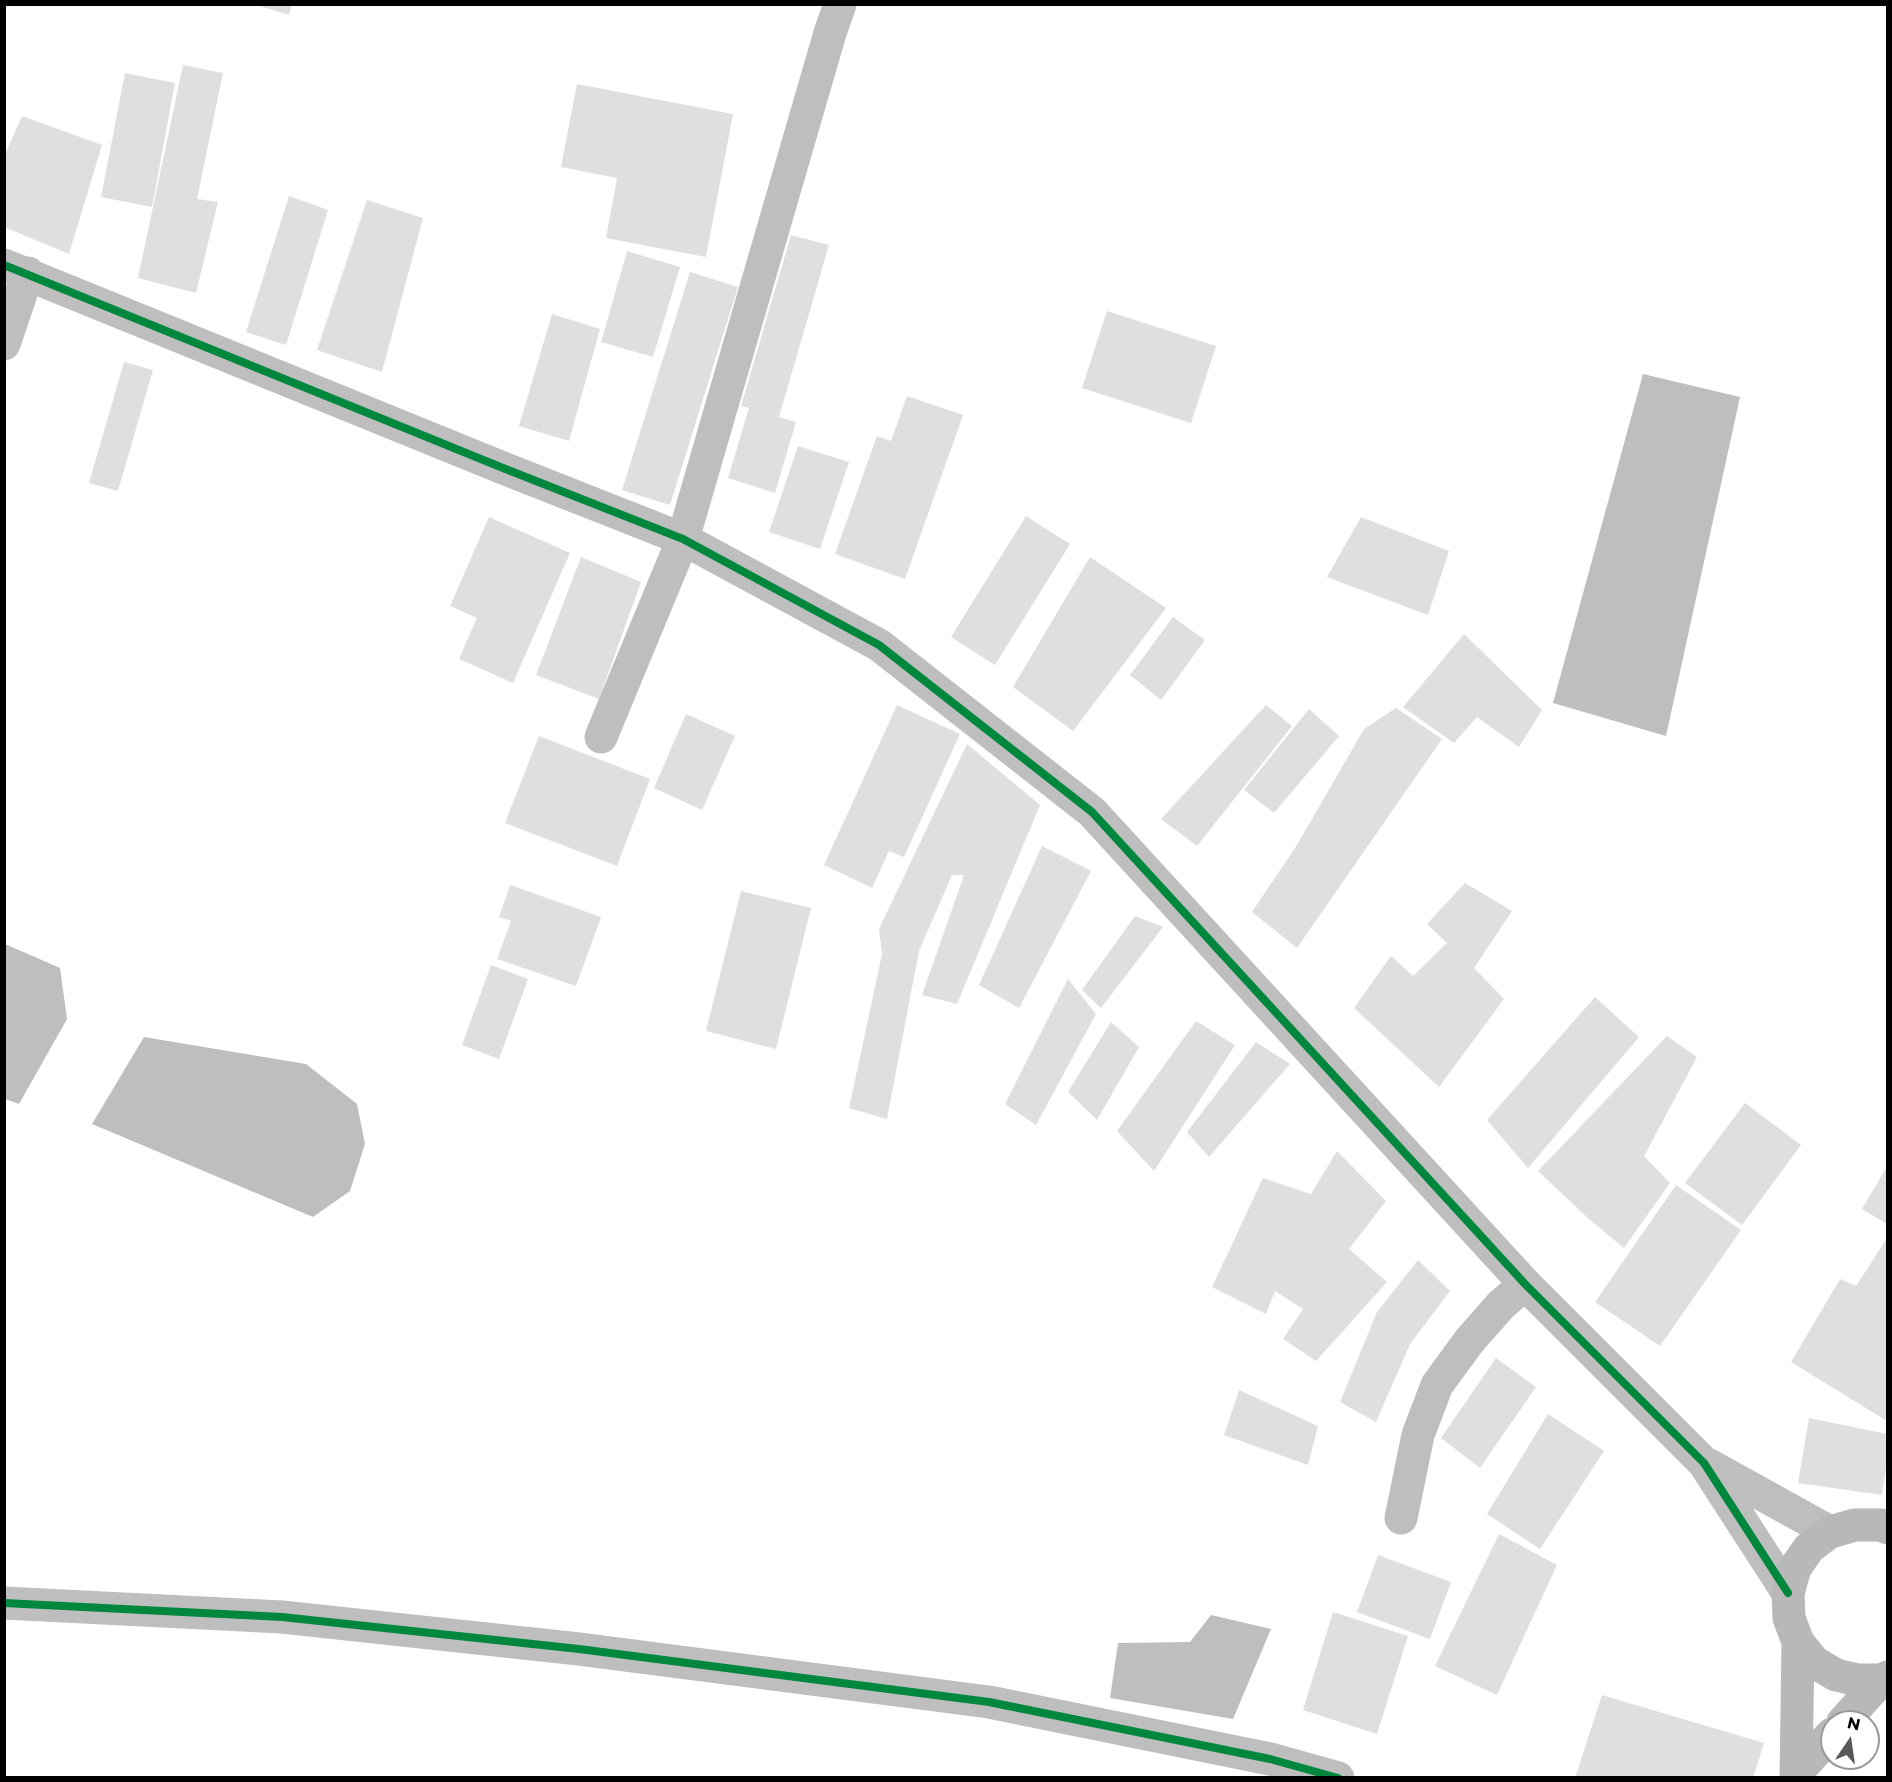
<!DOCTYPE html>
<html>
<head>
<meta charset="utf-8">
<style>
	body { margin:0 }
	#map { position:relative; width:1892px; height:1782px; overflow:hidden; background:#fff; font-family:Montserrat,sans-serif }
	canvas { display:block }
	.frame { position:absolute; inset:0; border:6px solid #000; pointer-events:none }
	.north { position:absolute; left:1820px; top:1710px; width:60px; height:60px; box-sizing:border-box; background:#fff; border:2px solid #999; border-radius:50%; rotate:13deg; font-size:16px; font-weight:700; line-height:24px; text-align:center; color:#000 }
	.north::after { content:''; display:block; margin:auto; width:21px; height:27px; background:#595959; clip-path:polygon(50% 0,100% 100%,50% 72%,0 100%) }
</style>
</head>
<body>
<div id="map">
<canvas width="1892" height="1782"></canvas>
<div class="frame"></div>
<div class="north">N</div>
</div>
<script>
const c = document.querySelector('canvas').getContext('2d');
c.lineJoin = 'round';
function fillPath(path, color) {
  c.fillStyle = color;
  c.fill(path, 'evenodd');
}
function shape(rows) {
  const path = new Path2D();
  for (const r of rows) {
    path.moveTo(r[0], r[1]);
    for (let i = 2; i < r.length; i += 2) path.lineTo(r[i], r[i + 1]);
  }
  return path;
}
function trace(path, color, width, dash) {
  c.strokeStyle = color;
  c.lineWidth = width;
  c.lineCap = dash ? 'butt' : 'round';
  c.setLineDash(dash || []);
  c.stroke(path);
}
const water = shape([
	[1643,374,1740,397,1666,736,1553,703],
	[5,944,60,968,67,1019,19,1104,5,1099],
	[144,1037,306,1064,357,1104,365,1144,350,1191,313,1217,92,1124],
	[1211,1615,1271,1629,1233,1719,1110,1698,1118,1643,1190,1642]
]);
const building = shape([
	[253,4,292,4,289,15],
	[183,65,223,73,197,199,218,202,196,293,138,278],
	[125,73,175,83,152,207,101,197],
	[577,84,733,114,706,257,606,238,617,178,561,167],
	[22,116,102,145,69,254,4,227,4,157],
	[289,196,328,210,286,345,246,332],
	[367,200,423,218,382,372,317,350],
	[791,235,829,245,779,417,796,422,775,493,728,478,749,408,741,406],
	[627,251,680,267,653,357,601,342],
	[690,272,738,287,670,505,622,490],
	[1107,311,1216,346,1191,423,1082,388],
	[552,314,600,329,569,441,519,426],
	[124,362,153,370,118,491,89,483],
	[907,396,963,415,905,579,835,554,877,436,891,441],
	[798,446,849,462,820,549,769,532],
	[1026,516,1070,544,995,665,951,637],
	[489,517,570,553,513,683,459,659,477,618,450,606],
	[1361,517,1449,551,1428,615,1327,577],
	[581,557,641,582,599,699,536,675],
	[1090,557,1166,608,1073,731,1013,687],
	[1173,617,1205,640,1161,700,1130,675],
	[1464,634,1542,710,1519,747,1477,717,1454,743,1403,707],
	[897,705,960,734,904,857,889,851,872,888,824,865],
	[1266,705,1292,726,1197,846,1161,819],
	[1396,708,1442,739,1297,948,1252,912,1297,845,1364,729],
	[1309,709,1339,736,1274,813,1244,790],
	[686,714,735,736,702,810,654,788],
	[539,736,650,779,617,866,505,823],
	[967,744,1040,805,957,1004,922,995,964,875,952,875,919,951,887,1119,849,1108,882,954,879,929],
	[1042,846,1091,871,1019,1008,979,985],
	[1465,883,1512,911,1474,968,1504,999,1439,1087,1354,1008,1391,956,1413,976,1447,943,1427,924],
	[510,885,601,917,576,986,497,959,511,921,499,917],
	[741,891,811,908,776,1049,706,1031],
	[1135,916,1163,927,1101,1008,1082,990],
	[491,965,528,979,499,1059,462,1045],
	[1068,979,1096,1014,1036,1125,1005,1104],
	[1595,997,1639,1037,1528,1168,1487,1120],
	[1196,1021,1235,1045,1154,1171,1117,1131],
	[1111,1022,1139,1047,1097,1120,1068,1092],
	[1667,1036,1697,1057,1644,1156,1670,1183,1624,1248,1589,1219,1538,1171],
	[1256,1042,1290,1064,1209,1157,1187,1132],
	[1745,1103,1801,1145,1742,1225,1685,1183],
	[1337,1151,1386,1201,1349,1249,1387,1282,1316,1361,1283,1339,1303,1309,1275,1291,1266,1314,1212,1287,1263,1178,1311,1194],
	[1886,1168,1887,1169,1887,1224,1862,1209],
	[1676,1185,1741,1230,1660,1346,1595,1302],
	[1887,1238,1887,1421,1791,1362,1840,1279,1856,1286],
	[1418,1260,1450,1291,1410,1344,1376,1422,1340,1402,1377,1312],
	[1496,1358,1536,1387,1480,1468,1441,1438],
	[1239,1390,1318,1426,1308,1465,1224,1435],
	[1548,1414,1604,1451,1540,1549,1487,1514],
	[1809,1418,1887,1434,1887,1462,1882,1495,1798,1483],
	[1499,1534,1557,1565,1497,1695,1435,1666],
	[1378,1555,1451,1582,1430,1639,1357,1612],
	[1333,1612,1408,1636,1377,1734,1303,1710],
	[1602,1695,1764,1743,1753,1778,1575,1778]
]);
const minor = shape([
	[4,344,28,273],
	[601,737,683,539,830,33,840,4],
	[1401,1518,1418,1435,1437,1385,1470,1340,1501,1305,1525,1284],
	[4,1603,282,1617,579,1649,989,1702,1270,1759,1338,1778]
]);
const tertiary = shape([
	[4,265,503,468,683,539,879,645,1092,812,1525,1284,1704,1463,1788,1593],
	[1709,1465,1830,1532]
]);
const secondary = shape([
	[1888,1528,1881,1525,1855,1525,1830,1532,1809,1548,1795,1568,1788,1593,1789,1618,1798,1642,1814,1662,1836,1675,1858,1680,1881,1680,1888,1677],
	[1843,1722,1881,1680],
	[1797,1772,1832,1734],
	[1796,1778,1798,1642]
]);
const cycleway = shape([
	[4,265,503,468,683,539,879,645,1092,812,1525,1284,1704,1463,1788,1593],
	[4,1603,282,1617,579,1649,989,1702,1270,1759,1338,1778]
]);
fillPath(water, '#bebebe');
fillPath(building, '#dfdfdf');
trace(minor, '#bebebe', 33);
trace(tertiary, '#bebebe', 33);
trace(secondary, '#b8b8b8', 33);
trace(cycleway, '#00873e', 8);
</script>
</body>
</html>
